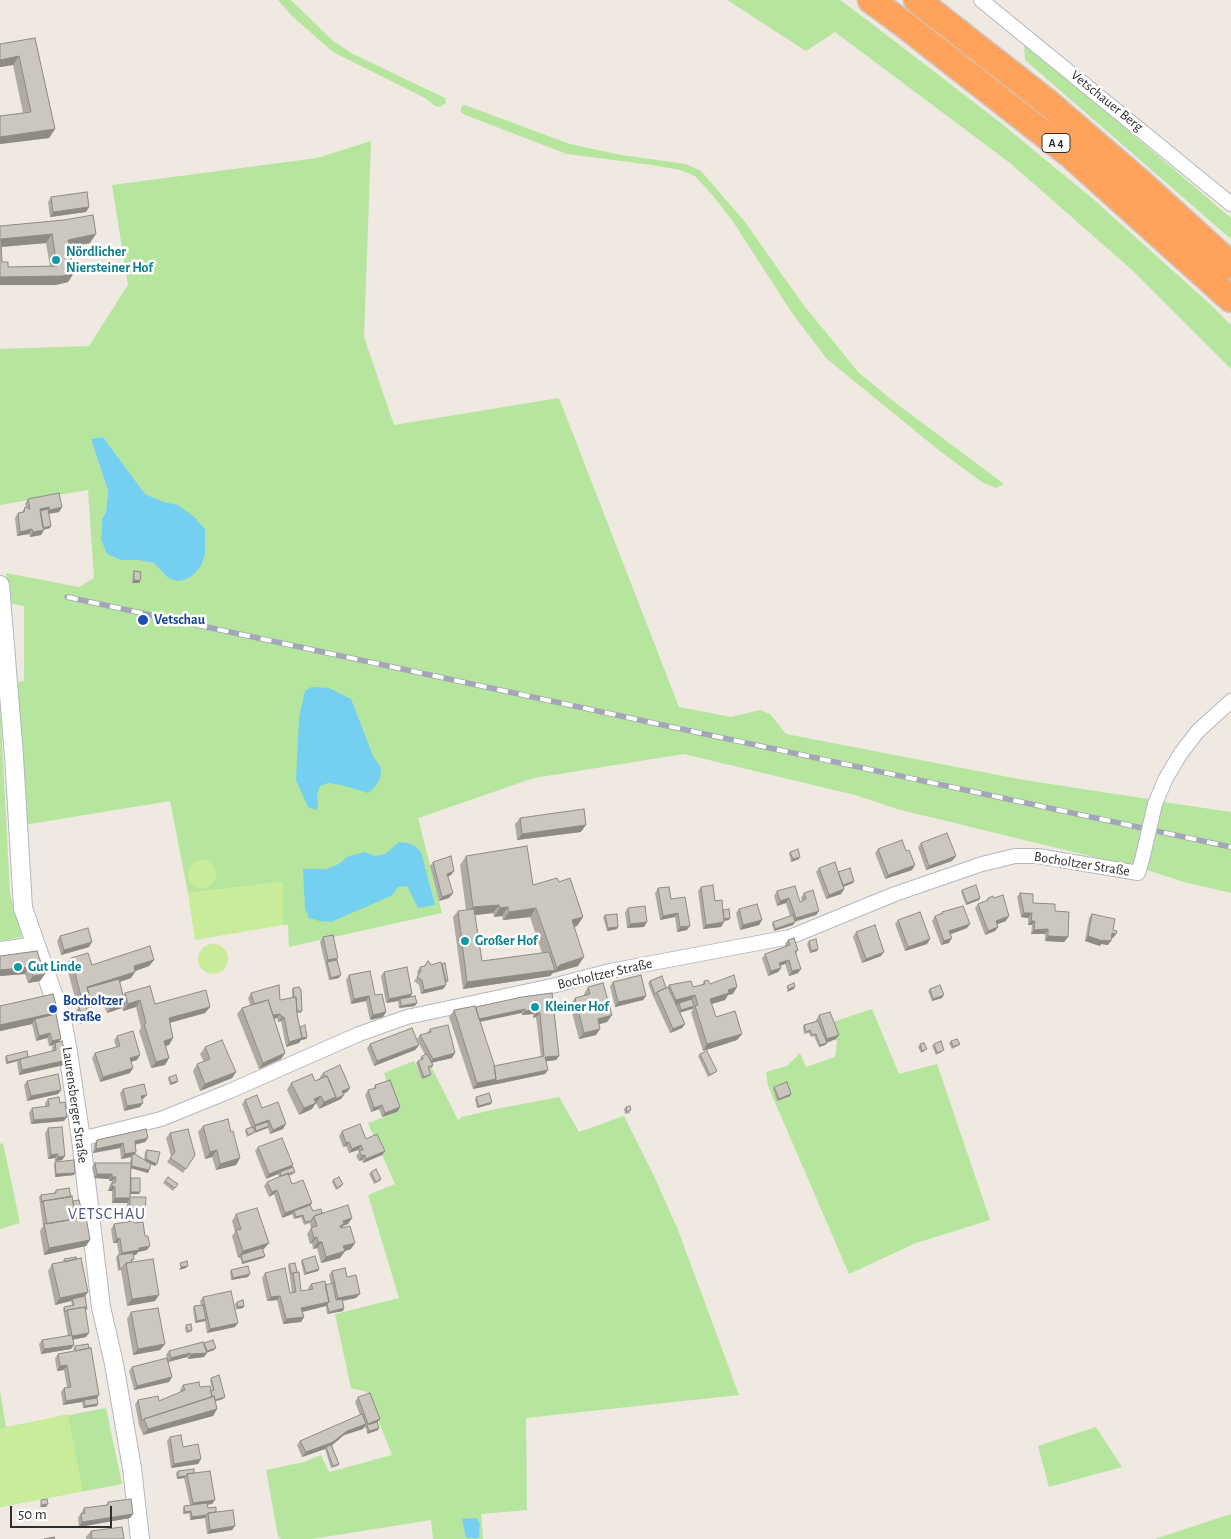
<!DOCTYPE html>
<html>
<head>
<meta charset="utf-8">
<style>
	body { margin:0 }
	#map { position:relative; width:1231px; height:1539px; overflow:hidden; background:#efe9e1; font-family:"Alegreya Sans",sans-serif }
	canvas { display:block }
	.scale { position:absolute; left:10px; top:1506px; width:102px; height:22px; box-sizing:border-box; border:2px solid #2e2e2e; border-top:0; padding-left:6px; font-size:15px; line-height:18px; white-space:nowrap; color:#2e2e2e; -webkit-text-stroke:4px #fff; paint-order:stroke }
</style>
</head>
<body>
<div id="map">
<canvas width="1231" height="1539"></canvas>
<div class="scale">50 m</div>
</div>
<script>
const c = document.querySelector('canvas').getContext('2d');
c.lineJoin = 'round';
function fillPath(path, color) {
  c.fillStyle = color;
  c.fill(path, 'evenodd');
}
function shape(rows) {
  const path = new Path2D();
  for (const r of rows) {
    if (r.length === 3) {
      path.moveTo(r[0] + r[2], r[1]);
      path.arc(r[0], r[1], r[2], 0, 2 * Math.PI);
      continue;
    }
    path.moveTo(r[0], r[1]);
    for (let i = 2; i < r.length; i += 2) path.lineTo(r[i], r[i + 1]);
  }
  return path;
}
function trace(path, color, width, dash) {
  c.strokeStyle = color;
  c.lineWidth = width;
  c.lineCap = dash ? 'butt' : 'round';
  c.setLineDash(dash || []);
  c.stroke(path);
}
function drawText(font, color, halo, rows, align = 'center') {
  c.font = font + ' "Alegreya Sans",sans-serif';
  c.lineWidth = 5;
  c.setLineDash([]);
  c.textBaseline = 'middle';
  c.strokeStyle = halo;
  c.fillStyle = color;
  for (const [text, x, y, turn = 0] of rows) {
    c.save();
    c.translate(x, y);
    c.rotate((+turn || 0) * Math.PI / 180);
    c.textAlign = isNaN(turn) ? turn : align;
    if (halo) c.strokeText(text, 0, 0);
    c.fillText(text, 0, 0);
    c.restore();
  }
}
const green = shape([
	[278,0,291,0,333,41,353,54,445,98,446,103,440,107,435,106,425,98,333,52,292,16],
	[727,0,840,0,867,20,997,120,1093,199,1212,306,1231,325,1231,369,1132,270,1010,163,835,32,806,51],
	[1024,42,1231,218,1231,239,1025,60],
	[465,105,570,144,621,155,686,164,701,171,745,222,802,303,858,372,897,404,1004,484,996,488,982,482,941,452,827,359,792,313,734,223,714,197,695,176,680,170,652,165,567,154,465,115,461,112,461,109,462,106],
	[371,141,364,337,394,425,559,398,679,707,731,717,760,710,770,714,786,734,1024,780,1155,800,1139,868,897,809,855,795,684,754,534,778,418,818,442,913,289,947,288,925,283,925,283,882,188,893,170,801,24,825,18,682,24,681,24,606,9,603,6,573,79,587,94,578,88,490,0,505,0,349,89,346,128,285,112,185,317,158],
	[103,437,145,494,164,502,178,505,205,529,205,554,168,578,154,563,138,560,121,560,107,554,101,540,102,519,106,512,108,491,91,439],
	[0,703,10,894,22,937,0,941],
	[1163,802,1231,812,1231,893,1184,882,1147,870],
	[872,1009,899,1074,937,1064,990,1220,916,1243,849,1274,768,1086,766,1072,787,1066,800,1053,806,1067,835,1057,837,1042,830,1023],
	[414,1061,423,1079,427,1070,432,1068,458,1120,462,1117,496,1109,559,1097,579,1132,624,1116,654,1176,678,1230,739,1395,526,1418,527,1510,481,1514,483,1539,433,1539,431,1520,312,1539,281,1539,278,1536,266,1470,304,1462,321,1455,329,1472,392,1455,367,1392,351,1388,335,1314,399,1298,368,1195,395,1184,368,1123,397,1112,384,1073],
	[3,1143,20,1223,0,1229,0,1144],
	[0,1391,6,1427,106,1408,122,1484,0,1507],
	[1096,1427,1122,1467,1049,1487,1038,1446],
	[1231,1514,1231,1539,1155,1539]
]);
const pitch = shape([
	[202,874,14],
	[283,882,283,925,195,940,188,893],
	[213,959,15],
	[68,1414,83,1491,0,1507,0,1429]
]);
const water = shape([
	[103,437,145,494,164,502,178,505,194,517,205,529,205,554,201,566,192,576,184,580,177,581,168,578,154,563,138,560,121,560,107,554,101,540,102,519,106,512,108,491,91,439],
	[311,687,329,688,351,699,373,756,381,768,380,779,373,789,368,793,341,785,328,783,320,786,317,795,318,807,316,810,308,807,296,780,299,718,305,691],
	[399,842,408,843,415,846,421,852,435,905,418,908,407,886,398,887,391,896,331,922,320,921,309,918,305,909,303,869,327,869,339,864,347,857,364,852,376,856,385,854],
	[477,1518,480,1524,479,1538,468,1538,466,1537,462,1519]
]);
const minor = shape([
	[981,0,1231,204],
	[1155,804,1166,778,1181,753,1198,731,1231,701],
	[0,949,37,944],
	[81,1139,161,1119,230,1091,359,1034,407,1017,552,986,610,971,790,937,895,894,982,864,1015,856,1038,856,1138,873,1142,860]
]);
const tertiary = shape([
	[0,585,14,756,23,908,62,1020,68,1052,81,1139,101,1307,114,1364,132,1468,140,1539]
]);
const motorway = shape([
	[871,0,905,25,1072,156,1231,299],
	[917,0,1047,102,1141,183,1231,265]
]);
const rail = shape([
	[67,597,1231,847]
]);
const minorBridge = shape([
	[1142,860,1155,804]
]);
const wall = shape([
	[35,38,55,129,49,138,0,144,0,116,23,113,13,65,0,67,0,44],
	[51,197,89,207,86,212,50,217,48,202],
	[64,220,90,243,69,247,74,273,68,282,56,285,0,285,0,226],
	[46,243,50,266,8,267,2,262,1,247],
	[28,499,62,507,59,512,49,514,51,526,50,528,44,530,41,535,30,537,29,534,17,536,15,518,18,513,22,512,25,507,26,508,25,504],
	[134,571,140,581,139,583,132,583,133,573],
	[520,818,581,832,517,840,515,824],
	[921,843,956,856,952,861,926,870,918,847],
	[878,849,906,851,912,870,885,879,875,853],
	[790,852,799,859,791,862,789,854],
	[466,856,533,885,583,917,577,926,575,927,578,966,553,973,550,976,463,989,453,917,458,911,466,910,460,865],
	[493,913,494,917,502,916,503,920,530,917,542,953,482,961,474,915],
	[433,862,454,871,451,875,448,877,449,898,439,901,430,866],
	[819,868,838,872,854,881,853,883,844,887,844,889,841,894,826,899,816,872],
	[701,887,723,910,729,920,724,921,724,922,721,927,703,929,698,891],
	[658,888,671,899,687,930,677,932,675,917,660,920,655,893],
	[962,890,980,898,979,900,966,905,961,892],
	[777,891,800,902,802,901,801,898,804,893,819,911,816,915,795,922,793,925,774,931,772,924,773,922,790,916,786,903,777,906,774,896],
	[1020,893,1033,903,1055,911,1068,937,1064,942,1045,941,1045,934,1031,934,1032,925,1028,925,1028,918,1021,917,1017,897],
	[988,898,1006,921,997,924,998,927,995,931,985,935,975,908,978,904,986,901],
	[628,908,644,927,627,928,625,912],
	[739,909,762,920,759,925,740,930,736,913],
	[942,912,967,928,950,934,949,943,941,945,932,921,935,916,940,914],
	[1092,914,1113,930,1116,934,1113,938,1111,938,1108,945,1101,944,1100,946,1085,941,1089,918],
	[605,915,618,927,617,929,607,931,603,917],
	[898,920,930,939,927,944,905,951,895,924],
	[856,932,881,956,862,963,853,937],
	[60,936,89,947,61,955,57,941],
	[323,937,337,960,339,978,329,980,320,942],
	[788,940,798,950,796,954,798,973,789,976,785,964,780,966,781,968,778,972,768,976,762,958,765,954,786,947,785,944],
	[809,941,818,949,817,951,810,953,807,944],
	[37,951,40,981,28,983,25,974,0,976,0,956],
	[71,958,92,965,154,960,149,966,135,971,131,978,120,982,123,995,125,993,155,1004,210,1007,205,1013,170,1023,173,1038,169,1045,166,1046,169,1058,165,1065,151,1068,139,1031,141,1028,136,1007,123,1011,122,1008,107,1013,103,1004,86,1008,89,1017,86,1022,80,1024,76,1011,78,1008,66,965],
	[428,961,448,981,446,983,446,985,443,989,421,994,419,985,414,981,418,976,417,972,420,967,424,966],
	[384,972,412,994,411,996,415,1006,399,1008,398,1001,386,1003,381,976],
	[349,975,375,995,386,1012,383,1017,370,1020,366,1001,351,1004,346,980],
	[650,981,666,988,668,987,669,985,693,987,702,985,704,981,710,984,733,994,728,995,725,1000,711,1004,716,1017,742,1034,737,1040,703,1051,691,1012,693,1010,692,1009,680,1012,685,1024,682,1028,670,1033,653,996,648,983],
	[613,982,646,996,643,1000,615,1007,610,986],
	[588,987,612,1015,607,1022,599,1024,596,1035,579,1039,570,1005,575,998,584,996,584,994],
	[293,988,302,1011,301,1013,297,1013,300,1027,307,1037,306,1039,301,1040,299,1043,286,1047,281,1021,278,1022,277,1018,274,1019,285,1053,281,1059,259,1069,237,1014,242,1008,250,1005,248,998,251,993,280,1000,292,997,292,990],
	[930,989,942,998,932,1001,928,991],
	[552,993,559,1056,556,1060,546,1061,545,1074,473,1089,449,1017,454,1010,476,1007],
	[521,1013,522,1015,533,1014,533,1018,536,1017,541,1057,494,1066,480,1022],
	[0,1006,58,1012,56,1014,59,1042,67,1060,64,1065,19,1075,17,1063,18,1061,6,1064,5,1058,6,1056,28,1057,52,1051,52,1047,54,1045,49,1046,47,1038,36,1041,32,1024,0,1031],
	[819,1015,836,1039,827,1043,825,1045,819,1047,814,1036,811,1037,809,1033,804,1034,803,1027,804,1025,816,1021,816,1020],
	[430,1029,452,1058,432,1063,433,1065,432,1068,429,1069,431,1074,429,1076,422,1079,416,1063,418,1061,421,1060,420,1058,422,1056,425,1055,417,1039,420,1035,427,1033],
	[117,1036,137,1060,131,1062,133,1068,130,1073,100,1082,92,1058,95,1053,116,1047,114,1040],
	[951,1041,960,1044,958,1046,952,1049,949,1043],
	[370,1044,419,1045,415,1050,374,1066,367,1048],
	[920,1044,925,1051,921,1053,918,1047],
	[934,1044,942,1052,936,1055,932,1046],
	[205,1047,236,1072,232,1078,200,1091,193,1071,197,1064,204,1062,200,1054],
	[700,1054,717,1071,715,1073,708,1077,698,1056],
	[323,1073,350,1088,347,1092,343,1094,341,1099,319,1109,316,1103,312,1109,299,1115,287,1090,291,1083,315,1081,320,1078,320,1077],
	[169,1077,178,1081,176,1083,170,1085,168,1079],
	[27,1081,61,1090,58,1094,27,1101,24,1085],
	[375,1085,400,1107,397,1112,382,1117,379,1109,371,1112,365,1095,368,1090,373,1089],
	[774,1087,790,1096,777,1101,773,1089],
	[123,1089,143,1099,142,1099,140,1107,124,1111,120,1093],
	[476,1097,491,1104,477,1108,475,1100],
	[48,1099,64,1121,31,1124,29,1113,32,1108,45,1107,45,1103],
	[245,1100,262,1108,283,1129,270,1134,268,1128,255,1132,253,1134,247,1137,245,1131,246,1129,251,1127,242,1104],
	[626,1107,630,1113,625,1114,624,1109],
	[203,1126,231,1132,240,1158,236,1165,216,1170,212,1157,205,1159,198,1132],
	[48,1128,65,1156,62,1160,55,1161,55,1158,48,1159,45,1133],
	[342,1131,366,1139,385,1151,382,1155,363,1163,362,1160,359,1161,356,1156,359,1152,358,1150,349,1153,346,1146,343,1147,339,1136],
	[170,1133,195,1155,183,1173,167,1162,171,1156,166,1138],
	[148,1138,145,1142,135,1145,135,1154,144,1160,145,1152,147,1150,155,1166,151,1164,148,1173,131,1168,131,1178,139,1194,131,1194,130,1197,142,1219,127,1219,127,1203,112,1203,112,1191,108,1191,109,1187,112,1181,109,1181,109,1179,94,1178,92,1167,95,1163,130,1163,131,1157,121,1159,120,1148,93,1153,94,1144,97,1140],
	[258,1147,291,1167,294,1174,289,1176,292,1184,310,1205,313,1211,352,1218,348,1224,343,1226,342,1228,351,1249,345,1251,340,1258,321,1263,317,1248,313,1249,312,1243,310,1244,307,1234,311,1228,310,1223,304,1225,301,1217,294,1219,292,1214,282,1218,274,1194,269,1197,264,1186,267,1182,279,1177,278,1174,266,1179,255,1151],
	[55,1162,75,1173,74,1175,55,1177,54,1164],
	[371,1172,381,1179,380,1181,374,1184,369,1174],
	[168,1177,178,1184,173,1191,163,1183],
	[333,1180,343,1184,341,1187,336,1190,332,1182],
	[56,1190,71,1197,73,1201,81,1208,90,1240,86,1246,44,1255,40,1231,43,1226,39,1197,41,1195,54,1193],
	[236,1214,264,1249,263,1250,265,1256,263,1258,242,1264,240,1257,238,1258,232,1236,235,1232,232,1221],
	[134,1223,147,1250,138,1252,136,1255,133,1255,134,1259,131,1262,159,1295,155,1301,127,1306,121,1270,118,1271,116,1257,119,1255,117,1243,113,1243,111,1229,114,1224],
	[64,1259,85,1296,86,1311,86,1337,73,1340,74,1345,71,1349,41,1354,39,1344,42,1340,68,1336,63,1309,64,1307,72,1305,71,1301,55,1305,48,1271,52,1264,63,1262],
	[302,1260,319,1269,318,1271,304,1275,301,1262],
	[289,1264,301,1291,309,1290,308,1288,311,1284,325,1285,331,1284,329,1275,332,1271,347,1277,356,1298,343,1301,344,1308,343,1311,327,1314,326,1306,302,1312,304,1317,301,1322,283,1324,277,1300,267,1301,262,1278,265,1273,290,1293,292,1293,290,1278,288,1266],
	[231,1270,248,1277,231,1280,230,1272],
	[203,1297,235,1327,207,1333,205,1321,195,1323,193,1309,194,1306,201,1305,200,1301],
	[237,1302,244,1306,243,1308,236,1309,235,1304],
	[131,1312,165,1344,160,1350,133,1355,127,1319],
	[186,1325,192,1330,191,1332,186,1333,185,1328],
	[204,1343,214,1350,207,1352,204,1357,188,1359,187,1357,168,1362,172,1377,169,1382,134,1390,129,1371,132,1367,167,1358,166,1355,169,1351],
	[75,1346,97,1398,97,1406,83,1408,82,1402,63,1405,61,1392,64,1388,67,1387,64,1370,57,1371,55,1358,58,1354,74,1351,73,1349],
	[211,1378,223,1399,215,1401,217,1409,213,1416,143,1435,139,1425,135,1404,138,1400,159,1401,181,1392,180,1390,183,1385,200,1387,211,1391,212,1390,210,1380],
	[358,1397,377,1423,378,1430,367,1434,366,1428,365,1428,364,1427,363,1429,344,1435,332,1445,339,1464,338,1466,331,1468,325,1449,302,1457,297,1445,300,1441,360,1415,355,1402],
	[170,1437,201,1459,198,1464,171,1468,167,1441],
	[178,1471,194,1473,215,1500,212,1504,208,1505,208,1508,216,1512,235,1526,232,1530,207,1534,205,1518,190,1520,189,1513,183,1514,183,1508,184,1506,190,1505,184,1478,177,1479,176,1473],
	[108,1502,133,1514,130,1518,79,1527,78,1518,84,1508,106,1505],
	[91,1531,124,1539,86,1539,86,1537]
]);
const shadedWall = shape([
	[19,56,13,65,0,67,0,60],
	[55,129,49,138,0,144,0,137],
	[89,207,86,212,50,217,53,212],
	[52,234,46,243,0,247,1,239],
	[96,234,90,243,62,248,68,240],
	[74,273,68,282,56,285,0,285,0,277],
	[49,507,46,512,38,511,40,509],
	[62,507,59,512,47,514,50,510],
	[51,526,50,528,40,530,42,528],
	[32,529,29,534,17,536,20,532],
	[44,530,41,535,30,537,33,532],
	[134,580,140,581,139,583,132,583],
	[586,825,581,832,517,840,522,834],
	[956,856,952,861,926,870,929,866],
	[800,857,799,859,791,862,793,859],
	[915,865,912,870,885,879,888,875],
	[454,871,451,875,444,878,447,874],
	[854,881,853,883,839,888,841,886],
	[844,889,841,894,826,899,829,895],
	[453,893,449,898,439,901,442,897],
	[789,898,786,903,777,906,780,901],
	[980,898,979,900,966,905,967,903],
	[499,905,493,913,467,916,473,907],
	[508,907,502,916,494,917,500,908],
	[536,908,530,917,503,920,509,912],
	[819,911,816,915,792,922,796,918],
	[678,913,675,917,660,920,663,916],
	[1024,913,1032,913,1028,918,1021,917],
	[1009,916,1006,921,993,926,996,921],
	[583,917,577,926,566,928,572,920],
	[730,918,729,920,721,921,722,919],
	[762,920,759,925,740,930,743,925],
	[1031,921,1035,921,1032,925,1028,925],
	[647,922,644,927,627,928,630,924],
	[724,922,721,927,703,929,706,925],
	[795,922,793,925,774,931,775,929],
	[970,924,967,928,946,936,949,931],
	[690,926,687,930,677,932,680,927],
	[618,927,617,929,607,931,608,928],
	[998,927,995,931,985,935,988,931],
	[1048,929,1045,934,1031,934,1034,930],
	[1112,933,1116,934,1113,938,1109,937],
	[1048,936,1068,937,1064,942,1045,941],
	[1088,936,1103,940,1111,941,1108,945,1101,944,1100,946,1085,941],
	[952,938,949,943,941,945,944,941],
	[930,939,927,944,905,951,908,947],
	[92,942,89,947,61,955,64,950],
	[818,949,817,951,810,953,811,951],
	[884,952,881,956,862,963,866,959],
	[584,957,578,966,553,973,550,976,560,965],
	[338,958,335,962,327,962,325,964,328,960],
	[154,960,149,966,130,973,134,966],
	[789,960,785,964,776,967,779,963],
	[30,967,25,974,0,976,0,970],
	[781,968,778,972,768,976,771,971],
	[801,969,798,973,789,976,792,971],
	[555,970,550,976,463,989,467,982],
	[135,972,131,978,86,992,87,987],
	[45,974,40,981,28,983,33,976],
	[341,975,339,978,329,980,331,978],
	[446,985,443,989,421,994,424,990],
	[737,987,733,994,728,995,725,1000,705,1006,710,999,728,990],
	[795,987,794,989,787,992,788,989],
	[412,994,409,999,400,999,398,1001,386,1003,389,999],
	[695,995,690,1001,679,1003,677,1005,672,1007,676,1000],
	[944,995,942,998,932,1001,933,999],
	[369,996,366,1001,351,1004,354,999],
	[646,996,643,1000,615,1007,618,1002],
	[106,999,103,1004,82,1010,85,1005],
	[140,1000,136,1007,123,1011,128,1004],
	[417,1003,415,1006,399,1008,401,1006],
	[125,1004,122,1008,107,1013,110,1009],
	[694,1006,692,1009,679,1013,681,1010],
	[210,1007,205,1013,165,1024,169,1018],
	[525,1009,521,1013,474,1023,477,1019],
	[536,1010,533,1014,522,1015,525,1011],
	[58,1012,53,1019,35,1019,32,1024,0,1031,0,1025],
	[386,1012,383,1017,370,1020,373,1015],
	[536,1013,540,1013,536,1017,533,1018],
	[280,1014,277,1018,268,1020,271,1016],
	[612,1015,607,1022,593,1026,598,1019],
	[89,1017,86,1022,80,1024,83,1019],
	[282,1017,284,1017,281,1021,278,1022],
	[685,1024,682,1028,670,1033,673,1029],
	[600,1029,596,1035,579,1039,584,1033],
	[50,1033,47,1038,36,1041,39,1036],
	[742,1034,737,1040,703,1051,707,1044],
	[839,1035,836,1039,824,1043,827,1039],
	[307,1037,306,1039,301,1040,299,1043,286,1047,289,1042],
	[173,1038,169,1045,160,1047,164,1041],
	[61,1039,58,1043,55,1043,54,1045,49,1046,52,1041],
	[827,1043,825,1045,819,1047,820,1045],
	[419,1045,415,1050,374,1066,377,1061],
	[285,1053,281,1059,259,1069,263,1063],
	[455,1053,452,1058,429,1063,433,1059],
	[140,1055,137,1060,127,1063,130,1058],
	[559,1056,556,1060,542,1062,545,1057],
	[169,1058,165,1065,151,1068,156,1062],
	[19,1059,18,1061,6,1064,8,1062],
	[67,1060,64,1065,19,1075,22,1070],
	[133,1068,130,1073,100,1082,103,1077],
	[548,1070,545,1074,473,1089,477,1083],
	[236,1072,232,1078,200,1091,205,1084],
	[431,1074,429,1076,422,1079,424,1077],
	[178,1081,176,1083,170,1085,171,1083],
	[350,1088,347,1092,339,1096,342,1091],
	[61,1090,58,1094,27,1101,31,1096],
	[791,1094,790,1096,777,1101,779,1099],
	[147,1095,143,1099,138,1100,141,1096],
	[344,1095,341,1099,332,1103,335,1099],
	[321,1096,316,1103,314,1099],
	[336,1097,332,1103,319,1109,324,1102],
	[492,1102,491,1104,477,1108,479,1106],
	[143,1103,140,1107,124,1111,127,1106],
	[316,1103,312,1109,299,1115,304,1108],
	[382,1105,379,1109,371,1112,374,1108],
	[400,1107,397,1112,382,1117,385,1113],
	[67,1117,64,1121,31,1124,34,1120],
	[269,1120,266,1124,255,1126,252,1129,255,1125],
	[286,1124,283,1129,270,1134,273,1130],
	[269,1126,267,1128,255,1133,256,1131],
	[148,1138,145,1142,132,1145,135,1141],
	[349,1142,346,1146,343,1147,346,1143],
	[123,1143,120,1148,93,1153,96,1149],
	[361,1145,358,1150,349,1153,352,1149],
	[217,1150,212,1157,205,1159,210,1152],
	[385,1151,382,1155,363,1163,366,1159],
	[136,1152,133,1156,132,1155,131,1157,121,1159,125,1154],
	[58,1154,55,1158,48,1159,51,1155],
	[365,1155,362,1160,359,1161,362,1156],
	[65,1156,62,1160,55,1161,58,1157],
	[240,1158,236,1165,216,1170,220,1164],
	[146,1159,157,1164,155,1166,144,1161],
	[293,1165,290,1170,280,1172,278,1174,266,1179,269,1174],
	[132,1166,149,1170,148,1173,130,1168],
	[75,1173,74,1175,55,1177,56,1174],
	[97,1174,112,1174,109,1179,94,1178],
	[112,1177,116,1177,112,1181,109,1181],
	[112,1186,115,1187,112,1191,108,1191],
	[277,1190,274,1194,269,1197,272,1192],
	[129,1192,140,1192,139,1194,128,1194],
	[115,1198,130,1198,127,1203,112,1203],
	[312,1203,309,1207,294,1211,292,1214,282,1218,285,1213],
	[145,1214,142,1219,127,1219,130,1215],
	[303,1215,301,1217,294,1219,296,1217],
	[352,1218,348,1224,343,1226,340,1231,335,1232,343,1221],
	[317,1237,312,1243,310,1244,314,1238],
	[120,1238,117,1243,113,1243,117,1239],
	[90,1240,86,1246,44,1255,49,1248],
	[318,1242,322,1242,317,1248,313,1249],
	[269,1243,264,1249,242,1257,241,1255,240,1257,238,1258,243,1251],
	[355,1243,351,1249,339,1253,343,1246],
	[150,1246,147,1250,138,1252,136,1255,119,1257,122,1253,139,1248],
	[345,1251,340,1258,321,1263,326,1257],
	[265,1256,263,1258,242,1264,243,1262],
	[188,1266,186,1268,179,1270,181,1267],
	[319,1269,318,1271,304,1275,306,1273],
	[250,1274,248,1277,231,1280,233,1278],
	[88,1292,83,1299,72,1299,71,1301,55,1305,60,1298],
	[360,1294,356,1298,335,1302,338,1298],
	[159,1295,155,1301,127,1306,132,1299],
	[280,1296,277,1300,267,1301,271,1297],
	[329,1302,326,1306,298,1313,301,1308],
	[244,1306,243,1308,236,1309,238,1307],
	[344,1308,343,1311,327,1314,329,1312],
	[304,1317,301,1322,283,1324,286,1319],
	[206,1319,205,1321,195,1323,197,1321],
	[238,1323,235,1327,207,1333,210,1329],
	[89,1333,86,1337,69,1340,72,1336],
	[165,1344,160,1350,133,1355,138,1349],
	[74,1345,71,1349,41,1354,44,1349],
	[216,1348,214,1350,206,1353,207,1353,204,1357,188,1359,191,1354,205,1352],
	[190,1353,187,1357,168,1362,171,1358],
	[67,1365,64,1370,57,1371,60,1366],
	[172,1377,169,1382,134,1390,137,1386],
	[99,1395,96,1400,84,1400,82,1402,63,1405,66,1401],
	[225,1397,223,1399,209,1403,212,1398],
	[98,1404,97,1406,83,1408,85,1406],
	[217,1409,213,1416,143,1435,148,1429],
	[380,1419,377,1423,367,1425,365,1428,368,1424],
	[366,1424,363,1429,344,1435,330,1447,326,1447,325,1449,302,1457,306,1452,347,1431],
	[379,1428,378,1430,367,1434,369,1431],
	[201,1459,198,1464,171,1468,174,1464],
	[186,1476,184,1478,177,1479,178,1477],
	[215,1500,212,1504,190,1507,193,1503],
	[48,1504,46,1507,40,1507,41,1505],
	[191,1511,189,1513,183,1514,185,1512],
	[133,1514,130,1518,79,1527,82,1522],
	[206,1515,205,1518,190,1520,192,1517],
	[235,1526,232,1530,207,1534,210,1530]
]);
const building = shape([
	[35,38,55,129,0,137,0,116,31,112,19,56,0,60,0,44,35,38],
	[87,192,89,207,53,212,51,197,87,192],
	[93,215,96,234,68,240,74,273,62,276,0,277,0,226,64,220,93,215],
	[52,234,57,266,8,267,8,262,2,262,1,239,52,234],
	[59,493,62,507,50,510,49,507,40,509,44,530,33,532,32,529,20,532,18,513,24,512,25,507,30,509,28,499,59,493],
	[48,509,51,526,43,528,40,511,48,509],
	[134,571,141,572,140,581,134,580,134,571],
	[584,809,586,825,522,834,520,818,584,809],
	[947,833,956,856,929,866,921,843,947,833],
	[902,840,906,851,909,850,915,865,888,875,878,849,902,840],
	[527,846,533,885,557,878,559,882,570,878,583,917,572,920,584,957,560,965,557,968,536,908,509,912,508,907,500,908,499,905,473,907,466,856,527,846],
	[798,849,800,857,793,859,790,852,798,849],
	[451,856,454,871,447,874,453,893,442,897,433,862,451,856],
	[835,862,844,889,829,895,819,868,835,862],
	[850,868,854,881,843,885,838,872,850,868],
	[713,885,715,901,722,900,724,922,706,925,701,887,713,885],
	[976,885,980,898,967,903,962,890,976,885],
	[795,886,800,902,806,899,804,893,813,890,819,911,796,918,789,898,780,901,777,891,795,886],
	[669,887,671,899,685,897,690,926,680,927,678,913,663,916,658,888,669,887],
	[1020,893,1033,894,1033,903,1055,904,1055,911,1069,912,1068,937,1048,936,1048,929,1034,930,1035,921,1031,921,1032,913,1024,913,1020,893],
	[1003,895,1009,916,996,921,998,927,988,931,978,904,988,900,988,898,993,896,994,898,1003,895],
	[757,904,762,920,743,925,739,909,757,904],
	[645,906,647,922,630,924,628,908,645,906],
	[963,906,970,924,949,931,952,938,944,941,935,916,943,913,942,912,963,906],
	[474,909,482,961,549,952,555,970,467,982,458,911,474,909],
	[729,909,730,918,724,919,723,910,729,909],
	[920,912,930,939,908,947,898,920,920,912],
	[617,914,618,927,608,928,605,915,617,914],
	[1092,914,1115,919,1113,930,1117,931,1116,934,1112,933,1111,941,1103,940,1103,941,1088,936,1092,914],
	[793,915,795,922,775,929,773,922,793,915],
	[875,925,884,952,866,959,856,932,875,925],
	[88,928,92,942,64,950,60,936,88,928],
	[333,935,338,958,328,960,323,937,333,935],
	[794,938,798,950,795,951,801,969,792,971,789,960,779,963,781,968,771,971,765,954,790,945,788,940,794,938],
	[816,939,818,949,811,951,809,941,816,939],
	[150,946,154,960,134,966,135,972,87,987,89,994,83,1004,71,958,88,953,92,965,150,946],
	[37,951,45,974,33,976,30,967,0,970,0,956,37,951],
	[337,960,341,975,331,978,327,962,337,960],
	[428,961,431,965,441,962,446,985,424,990,422,980,417,977,421,971,420,967,425,966,428,961],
	[445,963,448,981,446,981,442,964,445,963],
	[407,967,412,994,389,999,384,972,407,967],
	[370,971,375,995,382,994,386,1012,373,1015,369,996,354,999,349,975,370,971],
	[641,975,646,996,618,1002,613,982,641,975],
	[734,975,737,987,728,990,729,993,710,999,716,1017,735,1011,742,1034,707,1044,695,1006,698,1005,695,995,676,1000,669,985,691,981,693,987,705,984,704,981,708,980,710,984,734,975],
	[662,976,666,988,657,992,655,994,650,981,662,976],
	[119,979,125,1004,110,1009,106,999,85,1005,89,1017,83,1019,79,1007,82,1006,89,994,87,988,119,979],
	[603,983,612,1015,598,1019,600,1029,584,1033,575,998,590,994,588,987,603,983],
	[794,983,795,987,788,989,787,986,794,983],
	[279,985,280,1000,296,997,297,1014,302,1038,289,1042,284,1017,282,1017,280,1014,273,1015,268,1000,254,1004,251,993,279,985],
	[940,985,944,995,933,999,930,989,940,985],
	[150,986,155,1004,206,990,210,1007,169,1018,173,1038,164,1041,169,1058,156,1062,144,1024,146,1023,140,1000,128,1004,125,993,150,986],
	[299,987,301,990,302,1011,297,1011,296,997,294,997,293,988,299,987],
	[668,987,685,1024,673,1029,657,992,668,987],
	[552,993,559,1056,545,1057,548,1070,495,1081,496,1079,494,1066,544,1056,540,1013,536,1013,536,1010,525,1011,525,1009,479,1019,476,1007,522,997,552,993],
	[53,994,58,1012,0,1025,0,1006,53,994],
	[415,996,417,1003,401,1006,400,999,415,996],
	[692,999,694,1006,681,1010,679,1003,692,999],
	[268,1000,285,1053,263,1063,242,1008,268,1000],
	[475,1006,494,1064,496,1079,477,1083,454,1010,475,1006],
	[830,1012,839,1035,827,1039,819,1015,830,1012],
	[56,1014,61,1039,52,1041,50,1033,39,1036,35,1019,56,1014],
	[818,1021,827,1043,820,1045,816,1034,812,1035,810,1030,806,1032,804,1025,818,1021],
	[305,1025,307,1037,302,1038,300,1027,305,1025],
	[448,1025,455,1053,433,1059,420,1035,431,1032,430,1029,448,1025],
	[412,1028,419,1045,377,1061,370,1044,412,1028],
	[133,1031,140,1055,130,1058,133,1068,103,1077,95,1053,120,1046,117,1036,133,1031],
	[957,1039,960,1044,953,1047,951,1041,957,1039],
	[222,1040,236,1072,205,1084,197,1064,210,1059,205,1047,222,1040],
	[62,1041,67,1060,22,1070,20,1059,56,1050,55,1043,62,1041],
	[941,1041,944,1050,937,1053,934,1044,941,1041],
	[924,1043,927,1049,922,1051,920,1044,924,1043],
	[27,1051,28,1057,8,1062,6,1056,27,1051],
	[707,1051,717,1071,710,1075,700,1054,707,1051],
	[427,1054,433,1065,428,1067,431,1074,424,1077,418,1061,423,1059,422,1056,427,1054],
	[340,1065,350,1088,342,1091,344,1095,335,1099,336,1097,327,1076,325,1076,323,1073,340,1065],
	[58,1074,61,1090,31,1096,27,1081,58,1074],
	[312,1074,315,1081,327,1076,336,1097,324,1102,321,1096,314,1099,316,1103,304,1108,291,1083,312,1074],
	[176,1075,178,1081,171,1083,169,1077,176,1075],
	[390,1080,400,1107,385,1113,382,1105,374,1108,368,1090,376,1088,375,1085,390,1080],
	[787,1082,791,1094,779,1099,774,1087,787,1082],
	[144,1084,147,1095,141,1096,143,1103,127,1106,123,1089,144,1084],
	[489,1093,492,1102,479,1106,476,1097,489,1093],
	[257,1095,262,1108,278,1102,286,1124,273,1130,269,1120,255,1125,245,1100,257,1095],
	[59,1097,60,1103,65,1102,67,1117,34,1120,32,1108,49,1106,48,1099,59,1097],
	[630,1106,631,1110,627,1112,626,1107,630,1106],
	[228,1119,231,1132,233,1131,240,1158,220,1164,217,1150,210,1152,203,1126,228,1119],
	[267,1122,269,1126,256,1131,255,1126,267,1122],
	[360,1124,366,1139,377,1134,385,1151,366,1159,365,1155,362,1156,359,1151,363,1150,361,1145,352,1149,349,1142,346,1143,342,1131,360,1124],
	[62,1127,65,1156,58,1157,58,1154,51,1155,48,1128,62,1127],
	[253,1127,255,1132,248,1135,246,1129,253,1127],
	[146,1129,148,1138,135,1141,136,1152,125,1154,123,1143,96,1149,97,1140,146,1129],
	[188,1129,195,1155,186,1169,170,1158,175,1152,170,1133,188,1129],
	[282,1138,293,1165,269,1174,258,1147,282,1138],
	[147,1150,160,1152,157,1164,146,1159,147,1150],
	[135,1154,151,1164,149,1170,132,1166,132,1155,135,1154],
	[74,1160,75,1173,56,1174,55,1162,74,1160],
	[95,1163,131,1163,130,1197,146,1197,145,1214,130,1215,130,1198,115,1198,115,1187,112,1186,112,1183,115,1183,116,1177,112,1177,112,1174,97,1174,95,1163],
	[293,1167,295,1172,281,1176,280,1172,293,1167],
	[376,1169,381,1179,376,1182,371,1172,376,1169],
	[288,1173,292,1184,303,1180,312,1203,285,1213,277,1190,272,1192,267,1182,288,1173],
	[168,1177,178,1184,175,1188,165,1181,168,1177],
	[339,1177,343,1184,337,1188,333,1180,339,1177],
	[131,1178,140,1178,140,1192,131,1192,131,1178],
	[69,1188,71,1197,43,1201,42,1203,41,1195,56,1193,56,1190,69,1188],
	[72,1196,74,1209,82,1208,85,1217,47,1224,43,1201,72,1196],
	[79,1200,81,1208,74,1209,73,1201,79,1200],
	[310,1205,313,1211,321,1209,322,1213,314,1216,311,1221,305,1222,303,1215,296,1217,294,1211,310,1205],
	[348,1205,352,1218,343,1221,344,1224,340,1226,341,1228,350,1226,355,1243,343,1246,345,1251,326,1257,322,1242,318,1242,317,1237,314,1238,311,1228,317,1226,314,1216,348,1205],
	[257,1208,269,1243,243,1251,236,1230,241,1229,236,1214,257,1208],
	[86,1217,90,1240,49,1248,44,1224,86,1217],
	[133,1221,134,1223,143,1222,145,1236,148,1236,150,1246,139,1248,139,1250,122,1253,120,1238,117,1239,114,1224,133,1221],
	[262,1248,265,1256,243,1262,241,1255,262,1248],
	[133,1253,134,1259,131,1260,132,1262,126,1263,122,1268,120,1269,118,1255,133,1253],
	[315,1256,319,1269,306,1273,302,1260,315,1256],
	[76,1257,77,1259,65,1262,64,1259,76,1257],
	[81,1258,88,1292,60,1298,52,1264,81,1258],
	[153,1259,159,1295,132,1299,126,1263,153,1259],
	[187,1261,188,1266,181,1267,180,1263,187,1261],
	[295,1263,297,1272,293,1273,292,1275,289,1264,295,1263],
	[248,1266,250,1274,233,1278,231,1270,248,1266],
	[285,1268,290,1293,296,1292,293,1273,299,1272,301,1291,313,1289,311,1284,325,1281,329,1302,301,1308,304,1317,286,1319,280,1296,271,1297,265,1273,285,1268],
	[345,1268,347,1277,356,1275,360,1294,338,1298,332,1271,345,1268],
	[333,1283,336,1300,342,1299,344,1308,329,1312,327,1304,329,1302,325,1285,333,1283],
	[231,1291,238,1323,210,1329,203,1297,231,1291],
	[85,1296,87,1309,86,1309,85,1307,67,1310,65,1312,64,1307,74,1305,72,1299,85,1296],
	[243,1300,244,1306,238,1307,237,1302,243,1300],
	[203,1305,206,1319,197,1321,194,1306,203,1305],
	[85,1307,89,1333,72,1336,74,1345,44,1349,42,1340,72,1335,67,1310,85,1307],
	[158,1308,165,1344,138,1349,131,1312,158,1308],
	[191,1324,192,1330,188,1331,186,1325,191,1324],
	[213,1340,216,1348,207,1351,204,1343,213,1340],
	[203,1342,207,1353,191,1354,190,1353,171,1358,169,1351,203,1342],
	[88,1344,89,1348,76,1351,75,1346,88,1344],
	[91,1348,99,1395,66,1401,64,1388,71,1387,69,1377,67,1365,60,1366,58,1354,91,1348],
	[167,1358,172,1377,137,1386,132,1367,167,1358],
	[219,1375,225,1397,215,1400,214,1396,212,1397,211,1391,214,1390,211,1378,219,1375],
	[199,1382,200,1387,210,1386,212,1397,144,1419,142,1421,138,1400,158,1396,159,1401,185,1390,183,1385,199,1382],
	[370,1393,380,1419,368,1424,358,1397,370,1393],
	[214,1396,217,1409,148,1429,144,1419,214,1396],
	[97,1398,98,1404,85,1406,84,1400,97,1398],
	[362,1414,366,1424,347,1431,333,1442,306,1452,300,1441,362,1414],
	[377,1422,379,1428,369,1431,367,1425,377,1422],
	[181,1435,183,1447,198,1444,201,1459,174,1464,170,1437,181,1435],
	[331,1445,339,1464,333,1466,326,1447,331,1445],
	[194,1469,194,1473,187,1474,186,1476,178,1477,178,1471,194,1469],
	[210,1471,215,1500,193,1503,187,1474,210,1471],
	[47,1499,48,1504,41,1505,41,1500,47,1499],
	[131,1499,133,1514,82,1522,81,1514,85,1513,84,1508,108,1505,108,1502,131,1499],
	[207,1503,208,1508,216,1507,216,1512,208,1513,206,1515,192,1517,191,1511,185,1512,184,1506,207,1503],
	[233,1510,235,1526,210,1530,208,1513,233,1510],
	[122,1527,124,1539,92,1539,91,1531,122,1527],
	[54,1537,55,1539,44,1539,54,1537]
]);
const markers = [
	[56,260,5,"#0f9aa8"],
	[143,620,6,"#1a4fb4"],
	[465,941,5,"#0f9aa8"],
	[18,967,5,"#0f9aa8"],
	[535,1007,5,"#0f9aa8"],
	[53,1009,5,"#1a4fb4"]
];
const shields = [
	[1056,143,28]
];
const shieldNames = [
	["A 4",1056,143]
];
const streetNames = [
	["Vetschauer Berg",1107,101,39],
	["Bocholtzer Straße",1082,864,9],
	["Bocholtzer Straße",605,974,-13],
	["Laurensberger Straße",75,1105,82]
];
const cultureNames = [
	["Nördlicher",66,252],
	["Niersteiner Hof",66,268],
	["Großer Hof",475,941],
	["Gut Linde",28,967],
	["Kleiner Hof",545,1007]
];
const transitNames = [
	["Vetschau",154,620],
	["Bocholtzer",63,1001],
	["Straße",63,1017]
];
const quarterNames = [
	["VETSCHAU",107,1214]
];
fillPath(green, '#b6e59e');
fillPath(pitch, '#c9ec9a');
fillPath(water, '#75cff0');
trace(minor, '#b4b7c1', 16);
trace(tertiary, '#b4b7c1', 20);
trace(motorway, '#c9c9c9', 29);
trace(minor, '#fff', 14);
trace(tertiary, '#fff', 18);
trace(motorway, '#ffa35c', 26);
trace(rail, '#a3a6b8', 5.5);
trace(rail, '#fff', 4, [11]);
trace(minorBridge, '#b4b7c1', 16, []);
trace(minorBridge, '#fff', 14);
fillPath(wall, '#afaba4');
fillPath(shadedWall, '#8e8b86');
fillPath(building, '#cbc7bf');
trace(building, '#8e8b86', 1);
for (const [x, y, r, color] of markers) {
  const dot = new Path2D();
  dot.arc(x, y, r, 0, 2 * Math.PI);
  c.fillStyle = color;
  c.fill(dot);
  trace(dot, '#fff', 2);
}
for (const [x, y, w] of shields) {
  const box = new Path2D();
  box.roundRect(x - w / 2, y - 9.5, w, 19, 4);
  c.fillStyle = '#fff';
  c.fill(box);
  trace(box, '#2e2e2e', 1);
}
drawText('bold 12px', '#2e2e2e', null, shieldNames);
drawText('14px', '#2e2e2e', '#fff', streetNames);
drawText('bold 14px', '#0d838f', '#fff', cultureNames, 'left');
drawText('bold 14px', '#164399', '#fff', transitNames, 'left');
c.letterSpacing = '1px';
drawText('16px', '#4d5680', '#fff', quarterNames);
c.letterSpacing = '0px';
</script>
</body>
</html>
